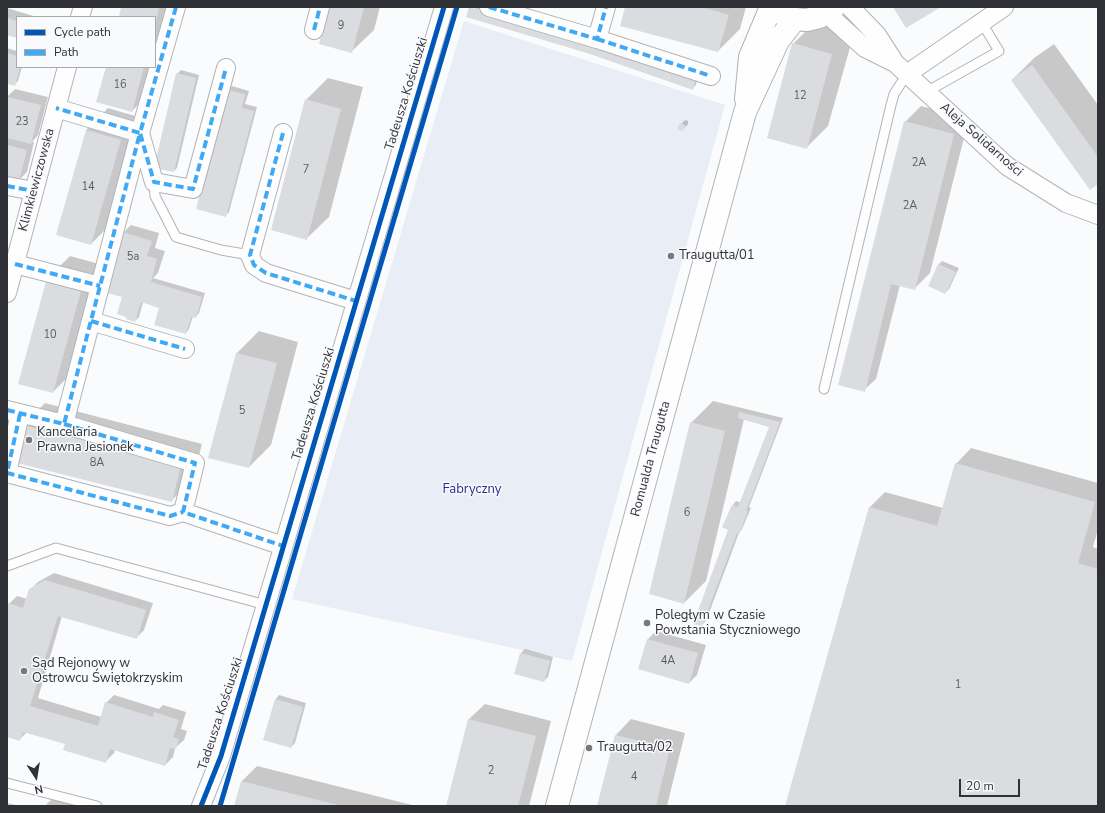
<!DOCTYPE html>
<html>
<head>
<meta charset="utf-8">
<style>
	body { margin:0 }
	#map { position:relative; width:1105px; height:813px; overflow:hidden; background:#fafbfc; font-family:"Nunito Sans",sans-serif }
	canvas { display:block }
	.frame { position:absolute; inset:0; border:8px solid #2f3137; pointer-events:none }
	.legend { position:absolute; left:16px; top:16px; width:140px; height:52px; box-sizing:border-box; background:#f9fafd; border:1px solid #a8aaae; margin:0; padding:5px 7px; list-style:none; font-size:12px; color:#2f3137 }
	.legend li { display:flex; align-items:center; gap:8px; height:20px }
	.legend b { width:20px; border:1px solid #a8aaae }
	.north { position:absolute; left:16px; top:757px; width:40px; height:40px; -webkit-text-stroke:3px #f9fafd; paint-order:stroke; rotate:168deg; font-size:11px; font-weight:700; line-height:16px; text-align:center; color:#2f3137 }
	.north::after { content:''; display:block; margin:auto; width:14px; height:18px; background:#2f3137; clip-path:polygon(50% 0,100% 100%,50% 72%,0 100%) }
	.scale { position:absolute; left:959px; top:779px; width:61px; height:18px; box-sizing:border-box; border:2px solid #2f3137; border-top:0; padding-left:5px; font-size:12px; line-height:14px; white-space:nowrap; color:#2f3137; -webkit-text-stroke:3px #f9fafd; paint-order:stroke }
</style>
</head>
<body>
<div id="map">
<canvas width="1105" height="813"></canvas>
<div class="frame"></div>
<ul class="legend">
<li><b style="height:5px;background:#0057b8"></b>Cycle path</li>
<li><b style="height:5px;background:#3fa9f5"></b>Path</li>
</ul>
<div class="north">N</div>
<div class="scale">20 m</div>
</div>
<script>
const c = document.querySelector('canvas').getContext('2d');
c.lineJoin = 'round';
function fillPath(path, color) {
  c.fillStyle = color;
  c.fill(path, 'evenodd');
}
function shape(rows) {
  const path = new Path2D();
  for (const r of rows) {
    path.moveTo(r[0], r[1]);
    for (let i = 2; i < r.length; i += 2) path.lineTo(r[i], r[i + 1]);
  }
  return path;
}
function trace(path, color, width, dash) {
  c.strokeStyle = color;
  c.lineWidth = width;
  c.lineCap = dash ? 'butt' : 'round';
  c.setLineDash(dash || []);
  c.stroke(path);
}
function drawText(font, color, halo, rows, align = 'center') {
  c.font = font + ' "Nunito Sans",sans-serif';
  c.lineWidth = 3;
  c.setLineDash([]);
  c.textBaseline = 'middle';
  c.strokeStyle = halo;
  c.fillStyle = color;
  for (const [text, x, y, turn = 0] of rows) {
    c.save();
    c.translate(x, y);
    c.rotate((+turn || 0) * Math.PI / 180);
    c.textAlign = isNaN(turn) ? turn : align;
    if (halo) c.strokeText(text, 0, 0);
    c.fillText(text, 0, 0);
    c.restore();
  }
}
const green = shape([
	[464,21,725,105,572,661,292,599]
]);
const shadow = shape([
	[122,7,175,7,154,89,132,111,107,67,155,67,155,17,120,17],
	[329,7,380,7,374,30,352,51],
	[471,7,483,7,698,77,696,85,692,89],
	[626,7,746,7,740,29,718,51],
	[7,8,37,17,17,17,17,37,7,34],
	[815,22,854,33,828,126,806,148,793,44],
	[1054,44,1098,105,1098,182,1012,80,1034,58],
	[7,48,17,51,17,67,22,67,18,81,14,85,7,82],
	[181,70,199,75,177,168,174,171,177,74],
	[328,78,363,87,329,217,307,238,306,100],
	[232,86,249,91,245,104,257,107,229,212,225,216,228,90],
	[15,89,48,97,38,135,32,142,34,142,27,172,19,180,7,177,7,97],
	[921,106,969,118,930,273,915,288,900,285,876,379,864,390,905,122],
	[108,108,142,118,113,222,91,244,86,130],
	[685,120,688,121,688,124,682,130,679,126],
	[131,225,159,233,155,248,165,251,158,273,153,278,205,293,199,313,196,317,193,316,189,329,186,333,160,307,143,302,139,317,135,321,123,296,123,233],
	[70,256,103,265,75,370,53,392,48,278],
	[942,261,959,268,949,289,945,293,939,264],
	[259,331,298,342,271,445,249,467,210,457,237,353],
	[713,401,783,418,749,507,751,508,742,529,739,533,706,621,702,625,729,529,724,527,733,505,736,501,741,503,770,427,744,419,706,581,684,603,691,423],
	[45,403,202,444,193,479,171,501,23,425],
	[971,448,1098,483,1098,529,1093,547,1098,549,1098,806,786,806,869,508,885,492,943,508,956,464],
	[54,573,153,603,144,630,136,638,62,616,38,698,101,717,106,703,114,695,159,709,163,705,186,712,181,729,187,731,184,740,175,748,173,757,165,765,115,750,114,753,106,761,66,744,27,732,20,739,7,736,7,609,9,604,17,596,27,599,30,590,38,582],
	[656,631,706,645,697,675,689,683,639,668,648,639],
	[525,649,553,657,548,677,544,681,521,653],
	[279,695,306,703,295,743,291,747,264,740,276,699],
	[485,704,551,721,529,806,447,806,469,719],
	[631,719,685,733,667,806,598,806,616,735],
	[257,766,416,806,235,806,242,781],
	[53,798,81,806,45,806],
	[7,803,16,805,16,806,7,806]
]);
const building = shape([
	[121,7,159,7,156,22,155,17,119,17],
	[328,7,364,7,352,53,319,44],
	[469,7,589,44,695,81,693,90,587,53,466,17],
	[625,7,701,7,729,15,718,52,620,26],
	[893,7,941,7,906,28],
	[7,18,17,21,17,38,7,35],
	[792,43,832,54,807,149,767,138],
	[7,53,17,56,17,67,20,67,15,86,7,84],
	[1032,65,1098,157,1098,184,1090,190,1011,80],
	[106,67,144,67,132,112,96,102],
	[176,73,196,78,174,172,154,168],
	[227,90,245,94,242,108,254,111,226,217,196,209],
	[7,97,41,105,31,144,7,138],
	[305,99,341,109,307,240,271,230],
	[904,121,954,134,915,290,891,284,865,392,838,385],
	[681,123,685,125,685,129,682,131,678,130,678,126],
	[86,130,121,140,91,245,56,235],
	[7,145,27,150,19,181,7,178],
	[122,232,152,241,147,256,157,259,151,282,202,297,196,318,191,317,186,334,154,325,159,308,141,302,135,322,126,319,126,317,117,314,122,297,104,292],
	[938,264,956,272,945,294,928,286],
	[47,278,82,287,53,393,18,384],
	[236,353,277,363,249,468,208,458],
	[739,412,780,422,746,511,748,511,739,534,737,533,702,626,693,624,728,530,722,527,732,505,738,507,769,427,738,418],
	[690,422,725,431,684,604,649,594],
	[22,425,181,465,172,502,13,462],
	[955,463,1095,502,1078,563,1098,569,1097,806,785,806,869,507,937,526],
	[45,580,146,610,137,639,58,616,30,706,98,726,105,702,153,717,154,712,179,720,173,737,179,739,176,749,170,748,165,766,110,749,106,763,63,750,65,744,23,732,20,741,7,737,7,606,8,603,23,608,29,589],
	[647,639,698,653,689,684,638,669],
	[520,653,550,661,544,682,514,674],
	[275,699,303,707,291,748,263,740],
	[468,719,536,736,518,806,446,806],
	[615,735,670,748,656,806,597,806],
	[241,781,338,805,338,806,234,806]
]);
const lane = shape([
	[926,92,999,51,982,23],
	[154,182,155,196,176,237,221,250,250,255],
	[824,389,891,105,894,94,907,74],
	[7,566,56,548,266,605],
	[7,783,97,806]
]);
const street = shape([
	[176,7,140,133,154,182,193,189,226,68],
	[489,7,597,39,606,7],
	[850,7,877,35,895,63,1007,166,1066,203,1098,215],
	[826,13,865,48,895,63],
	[80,17,83,7],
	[314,30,320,7],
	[597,39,711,76],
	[907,74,1004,7],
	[283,133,250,255,254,265,266,273,356,301],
	[7,186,34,191],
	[15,264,100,286],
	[7,293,67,67],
	[91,321,185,349],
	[7,410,64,424,140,133,56,108],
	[20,414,7,473,170,516,183,512],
	[64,424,195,463,183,512,283,546],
	[201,806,221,756,444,7]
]);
const secondary = shape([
	[782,14,795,19,807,20,819,17,834,7],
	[746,99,750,57,771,7],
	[557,806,745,112,778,41,795,19]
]);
const quiet = shape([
	[176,7,140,133,154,182,193,189,226,68],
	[489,7,597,39,606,7],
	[314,30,320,7],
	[597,39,711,76],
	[283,133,250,255,254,265,266,273,356,301],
	[7,186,34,191],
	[15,264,100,286],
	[91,321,185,349],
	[7,410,64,424,140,133,56,108],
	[20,414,7,473,170,516,183,512],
	[64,424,195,463,183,512,283,546]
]);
const cycleway = shape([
	[201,806,221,756,444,7],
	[220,806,457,7]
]);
const markers = [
	[671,256,4,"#76787c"],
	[29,440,4,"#76787c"],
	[647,623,4,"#76787c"],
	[24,671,4,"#76787c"],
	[589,748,4,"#76787c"]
];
const numberNames = [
	["9",341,26],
	["16",120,85],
	["12",800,96],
	["23",22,122],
	["2A",919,163],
	["7",306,170],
	["14",88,187],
	["2A",910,206],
	["5a",133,257],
	["10",50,335],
	["5",242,411],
	["8A",97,463],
	["6",687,513],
	["4A",668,661],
	["1",958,685],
	["2",491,771],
	["4",634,777]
];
const streetNames = [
	["Tadeusza Kościuszki",407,94,-73],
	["Aleja Solidarności",981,140,41],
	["Klimkiewiczowska",37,180,-75],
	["Tadeusza Kościuszki",314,404,-73],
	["Romualda Traugutta",651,459,-75],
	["Tadeusza Kościuszki",221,714,-72]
];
const poiNames = [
	["Traugutta/01",679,256],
	["Kancelaria",37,433],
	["Prawna Jesionek",37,448],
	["Poległym w Czasie",655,616],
	["Powstania Styczniowego",655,631],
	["Sąd Rejonowy w",32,664],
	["Ostrowcu Świętokrzyskim",32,679],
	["Traugutta/02",597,748]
];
const parkNames = [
	["Fabryczny",472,490]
];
fillPath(green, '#e9edf6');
fillPath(shadow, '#0003');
fillPath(building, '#dadcdf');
trace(lane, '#b1b3b6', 11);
trace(street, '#b1b3b6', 20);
trace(secondary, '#b1b3b6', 24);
trace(lane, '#fefeff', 9);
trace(street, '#fefeff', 18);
trace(secondary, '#fefeff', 22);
trace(quiet, '#3fa9f5', 4, [8, 4]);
trace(cycleway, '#0057b8', 5);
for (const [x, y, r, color] of markers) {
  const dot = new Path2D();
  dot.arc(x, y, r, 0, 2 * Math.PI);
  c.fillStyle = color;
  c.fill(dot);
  trace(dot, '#f9fafd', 1.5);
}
drawText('11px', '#5a5c61', null, numberNames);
drawText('13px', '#2f3137', '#f9fafd', streetNames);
drawText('13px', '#2f3137', '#f9fafd', poiNames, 'left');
drawText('13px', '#252f8e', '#f9fafd', parkNames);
</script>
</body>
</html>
